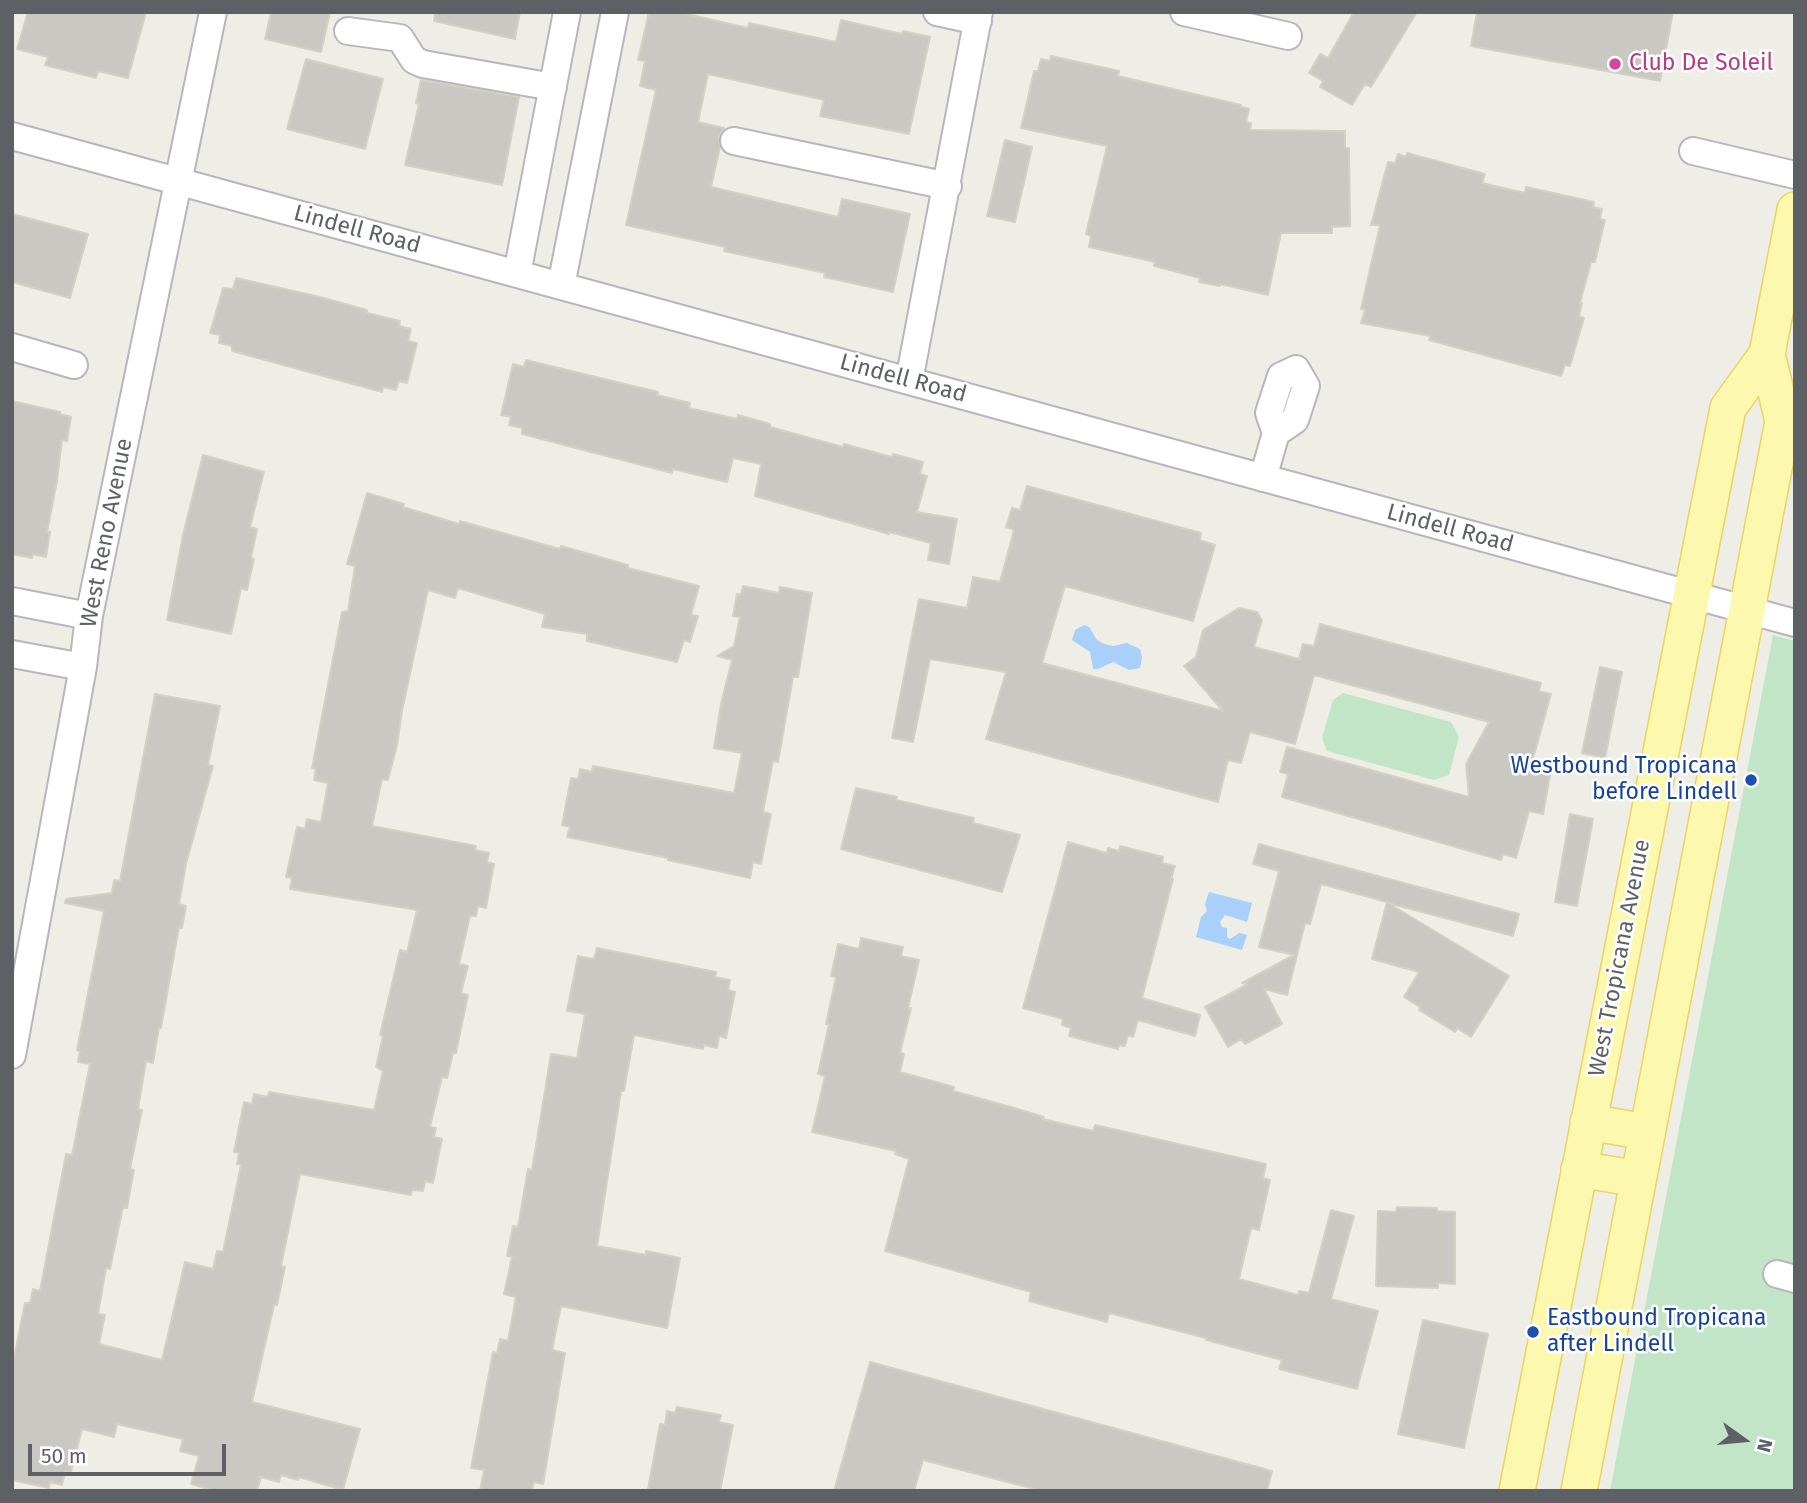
<!DOCTYPE html>
<html>
<head>
<meta charset="utf-8">
<style>
	body { margin:0 }
	#map { position:relative; width:1807px; height:1503px; overflow:hidden; background:#efeee6; font-family:"Fira Sans",sans-serif }
	canvas { display:block }
	.frame { position:absolute; inset:0; border:14px solid #5d6065; pointer-events:none }
	.north { position:absolute; left:1709px; top:1405px; width:70px; height:70px; -webkit-text-stroke:5px #fff; paint-order:stroke; rotate:105deg; font-size:19px; font-weight:700; line-height:28px; text-align:center; color:#5d6065 }
	.north::after { content:''; display:block; margin:auto; width:24px; height:32px; background:#5d6065; clip-path:polygon(50% 0,100% 100%,50% 72%,0 100%) }
	.scale { position:absolute; left:28px; top:1444px; width:198px; height:32px; box-sizing:border-box; border:4px solid #5d6065; border-top:0; padding-left:9px; font-size:21px; line-height:24px; white-space:nowrap; color:#5d6065; -webkit-text-stroke:5px #fff; paint-order:stroke }
</style>
</head>
<body>
<div id="map">
<canvas width="1807" height="1503"></canvas>
<div class="frame"></div>
<div class="north">N</div>
<div class="scale">50 m</div>
</div>
<script>
const c = document.querySelector('canvas').getContext('2d');
c.lineJoin = 'round';
function fillPath(path, color) {
  c.fillStyle = color;
  c.fill(path, 'evenodd');
}
function shape(rows) {
  const path = new Path2D();
  for (const r of rows) {
    path.moveTo(r[0], r[1]);
    for (let i = 2; i < r.length; i += 2) path.lineTo(r[i], r[i + 1]);
  }
  return path;
}
function trace(path, color, width, dash) {
  c.strokeStyle = color;
  c.lineWidth = width;
  c.lineCap = dash ? 'butt' : 'round';
  c.setLineDash(dash || []);
  c.stroke(path);
}
function drawText(font, color, halo, rows, align = 'center') {
  c.font = font + ' "Fira Sans",sans-serif';
  c.lineWidth = 5;
  c.setLineDash([]);
  c.textBaseline = 'middle';
  c.strokeStyle = halo;
  c.fillStyle = color;
  for (const [text, x, y, turn = 0] of rows) {
    c.save();
    c.translate(x, y);
    c.rotate((+turn || 0) * Math.PI / 180);
    c.textAlign = isNaN(turn) ? turn : align;
    if (halo) c.strokeText(text, 0, 0);
    c.fillText(text, 0, 0);
    c.restore();
  }
}
const green = shape([
	[1773,635,1795,641,1795,1491,1610,1491],
	[1343,693,1451,722,1459,737,1449,775,1434,780,1327,751,1322,738,1333,700]
]);
const water = shape([
	[1084,625,1089,627,1097,640,1104,644,1113,646,1127,643,1140,649,1142,657,1140,668,1129,670,1113,662,1098,669,1093,669,1090,652,1072,640,1075,630],
	[1209,892,1252,903,1247,922,1225,915,1220,922,1222,927,1227,928,1227,937,1230,939,1239,933,1247,935,1242,950,1196,937,1201,917,1207,911,1205,904]
]);
const building = shape([
	[28,12,146,12,128,78,98,71,96,78,45,65,48,57,17,49,28,12],
	[271,12,330,12,321,52,265,39,271,12],
	[435,12,520,12,515,39,434,21,435,12],
	[649,12,678,12,748,28,749,23,836,42,841,20,902,34,903,31,930,37,909,134,820,116,824,100,708,74,698,122,724,128,719,137,720,147,711,187,838,217,842,199,910,214,893,292,824,277,825,273,724,251,725,247,626,225,656,90,640,86,645,61,638,60,649,12],
	[1354,12,1417,12,1371,87,1365,84,1352,105,1320,87,1323,81,1309,73,1320,54,1328,58,1354,12],
	[1477,12,1673,12,1660,81,1471,46,1477,12],
	[1051,56,1119,71,1118,76,1241,105,1241,107,1249,109,1246,122,1251,123,1250,130,1345,131,1345,148,1349,148,1350,226,1332,227,1332,233,1281,233,1268,295,1220,284,1220,286,1199,282,1200,278,1154,266,1155,262,1089,247,1091,236,1086,234,1107,146,1021,128,1034,71,1038,71,1041,59,1050,61,1051,56],
	[306,59,383,79,365,149,287,129,306,59],
	[421,80,519,97,502,185,405,165,419,104,416,103,421,80],
	[1005,140,1032,147,1015,222,987,216,1005,140],
	[1407,153,1485,174,1482,183,1525,193,1526,187,1594,202,1593,207,1602,209,1600,219,1605,220,1595,262,1591,262,1580,303,1582,303,1579,316,1584,318,1570,366,1565,365,1561,376,1429,340,1430,336,1361,323,1365,310,1361,309,1380,225,1371,225,1388,162,1395,163,1398,154,1406,157,1407,153],
	[12,214,88,234,70,298,12,282,12,214],
	[236,278,320,297,367,310,367,313,400,321,399,326,411,329,408,341,417,343,407,383,399,381,396,390,383,387,382,392,232,351,232,346,219,343,220,335,210,333,223,288,233,289,236,278],
	[526,360,658,392,657,395,690,403,689,408,737,419,738,415,770,424,770,427,843,447,844,444,892,457,893,454,923,462,920,474,927,476,917,512,957,519,949,564,928,560,931,543,889,532,889,534,755,496,761,464,733,458,727,482,673,469,672,473,522,434,522,428,509,425,511,417,501,415,513,364,524,367,526,360],
	[12,401,60,412,60,414,71,417,67,441,62,440,57,481,47,532,50,532,46,557,33,554,32,558,12,554,12,401],
	[203,455,264,472,250,527,257,529,251,558,254,559,247,590,241,588,231,634,167,620,183,535,203,455],
	[1027,486,1201,533,1200,540,1215,545,1193,621,1065,586,1042,663,1223,711,1184,666,1196,657,1203,630,1239,608,1257,612,1262,620,1254,647,1299,659,1303,644,1314,646,1320,624,1541,683,1539,691,1551,694,1531,766,1551,770,1543,814,1529,811,1516,858,1503,854,1501,860,1282,797,1288,774,1280,772,1287,747,1469,797,1466,764,1489,722,1314,675,1295,744,1250,732,1241,763,1228,760,1218,802,986,739,1006,672,930,659,913,742,892,738,919,599,967,608,973,577,1000,582,1014,530,1006,527,1012,508,1020,510,1027,486],
	[367,493,404,504,403,507,459,524,460,521,560,549,561,546,628,565,628,568,699,586,691,615,698,616,690,642,684,640,677,662,587,641,587,634,542,627,545,614,458,588,455,598,428,590,402,711,397,745,388,780,382,779,372,826,476,846,475,850,489,853,487,862,494,864,486,908,478,906,476,916,470,916,459,964,468,966,461,993,468,995,456,1053,453,1053,447,1078,442,1077,430,1127,436,1128,434,1137,442,1139,433,1183,425,1181,423,1191,412,1190,411,1195,300,1174,281,1266,285,1267,277,1305,274,1305,252,1402,360,1429,343,1490,299,1477,298,1480,281,1475,279,1482,261,1477,257,1491,215,1491,191,1484,199,1456,180,1451,183,1439,117,1424,114,1437,82,1429,71,1472,65,1471,62,1485,50,1482,49,1488,12,1480,12,1368,25,1303,30,1303,33,1289,40,1291,66,1154,72,1155,90,1064,78,1062,80,1051,77,1050,104,911,65,903,66,899,112,893,114,880,120,881,155,694,220,706,208,765,213,766,186,864,179,904,186,906,182,928,179,927,161,1028,159,1027,153,1063,146,1061,138,1109,142,1110,130,1169,134,1170,127,1208,123,1207,110,1269,106,1268,98,1314,105,1315,99,1344,162,1360,185,1262,213,1269,217,1251,223,1252,241,1165,237,1164,239,1153,234,1152,244,1102,252,1104,254,1094,268,1097,269,1092,374,1110,383,1071,376,1067,383,1036,380,1035,400,950,407,952,417,910,290,889,292,878,286,877,297,827,305,829,307,819,321,822,328,783,314,780,316,769,312,768,342,612,348,611,355,566,347,564,367,493],
	[743,586,779,593,780,587,812,593,798,677,793,677,778,762,773,761,763,812,771,814,761,864,753,862,750,878,668,860,668,858,567,837,570,827,562,825,571,778,578,779,580,769,592,772,593,766,734,793,742,753,714,748,721,704,732,660,717,656,734,646,740,617,733,616,737,594,741,595,743,586],
	[1600,667,1622,672,1605,758,1582,753,1600,667],
	[856,788,897,797,896,800,974,818,973,823,1020,835,1002,892,841,849,856,788],
	[1570,814,1593,819,1577,906,1555,902,1570,814],
	[1068,842,1107,853,1108,848,1119,851,1120,846,1163,857,1162,863,1175,866,1171,879,1173,879,1142,998,1200,1015,1195,1036,1138,1020,1133,1037,1128,1035,1125,1046,1119,1045,1118,1049,1069,1036,1071,1028,1062,1025,1063,1019,1023,1008,1068,842],
	[1259,844,1519,914,1513,936,1388,903,1509,976,1471,1037,1457,1028,1455,1032,1419,1010,1420,1007,1404,997,1419,972,1372,959,1387,902,1321,884,1310,924,1305,923,1287,995,1264,989,1282,1024,1245,1044,1241,1039,1228,1047,1205,1007,1248,984,1242,983,1294,955,1259,947,1279,871,1253,864,1259,844],
	[861,938,903,947,901,956,919,960,908,1008,911,1008,900,1053,904,1054,900,1072,954,1087,953,1091,1018,1109,1044,1117,1043,1119,1093,1131,1095,1125,1266,1164,1263,1178,1270,1180,1259,1230,1251,1228,1239,1279,1298,1295,1299,1291,1309,1293,1331,1210,1354,1216,1331,1299,1378,1311,1357,1389,1279,1369,1282,1360,1206,1340,1206,1338,1109,1313,1107,1322,1029,1301,1031,1292,885,1251,909,1159,895,1154,896,1151,812,1132,825,1076,818,1074,829,1024,826,1024,836,977,831,976,838,944,859,949,861,938],
	[597,948,716,972,715,977,730,980,728,990,735,992,726,1038,719,1036,717,1048,704,1045,703,1049,634,1035,624,1091,621,1091,597,1246,646,1255,646,1251,680,1258,667,1328,561,1306,552,1350,565,1353,543,1484,534,1482,532,1491,480,1491,484,1470,471,1468,493,1352,497,1353,500,1339,508,1341,516,1297,504,1294,512,1257,507,1256,513,1226,518,1227,528,1169,532,1170,551,1054,577,1058,585,1014,567,1011,578,956,594,959,597,948],
	[1397,1207,1437,1208,1437,1211,1455,1212,1455,1284,1438,1283,1438,1288,1376,1286,1378,1211,1396,1212,1397,1207],
	[1423,1320,1488,1334,1464,1448,1398,1434,1423,1320],
	[870,1362,1272,1471,1267,1491,1042,1491,923,1460,914,1491,834,1491,870,1362],
	[677,1407,721,1415,719,1422,733,1425,720,1491,659,1491,648,1489,660,1424,665,1425,667,1411,675,1413,677,1407]
]);
const minor = shape([
	[937,12,978,21],
	[1184,12,1288,36],
	[348,31,400,38,414,60,423,64,553,87],
	[12,136,1795,623],
	[734,141,948,186],
	[1693,151,1795,175],
	[517,274,567,12],
	[561,286,615,12],
	[12,347,74,365],
	[909,381,979,12],
	[1263,478,1276,433,1269,413,1281,376,1296,369,1306,386,1295,420,1276,433],
	[12,601,89,616],
	[12,654,83,667],
	[12,1055,83,667,89,616,213,12],
	[1777,1274,1795,1279]
]);
const major = shape([
	[1588,1122,1647,1132],
	[1579,1169,1638,1179],
	[1517,1491,1728,408,1767,354],
	[1579,1491,1783,421,1767,354,1795,210]
]);
const markers = [
	[1615,64,7,"#d1479c"],
	[1751,780,7,"#1a4fb4"],
	[1533,1332,7,"#1a4fb4"]
];
const hotelNames = [
	["Club De Soleil",1629,64]
];
const streetNames = [
	["Lindell Road",357,230,15],
	["Lindell Road",903,379,15],
	["Lindell Road",1450,529,15],
	["West Reno Avenue",107,533,-79],
	["West Tropicana Avenue",1620,958,-79]
];
const transitNames = [
	["Westbound Tropicana",1737,767],
	["before Lindell",1737,793],
	["Eastbound Tropicana",1547,1319,"left"],
	["after Lindell",1547,1345,"left"]
];
fillPath(green, '#c3e5c7');
fillPath(water, '#a9cffb');
fillPath(building, '#cac8c2');
trace(building, '#d4d0c4', 2);
trace(minor, '#b6b7bc', 30);
trace(major, '#ecd462', 38);
trace(minor, '#fff', 26);
trace(major, '#fcf8ae', 35);
for (const [x, y, r, color] of markers) {
  const dot = new Path2D();
  dot.arc(x, y, r, 0, 2 * Math.PI);
  c.fillStyle = color;
  c.fill(dot);
  trace(dot, '#fff', 2.5);
}
drawText('23px', '#b23c85', '#fff', hotelNames, 'left');
drawText('23px', '#5d6065', '#fff', streetNames);
drawText('23px', '#164399', '#fff', transitNames, 'right');
</script>
</body>
</html>
